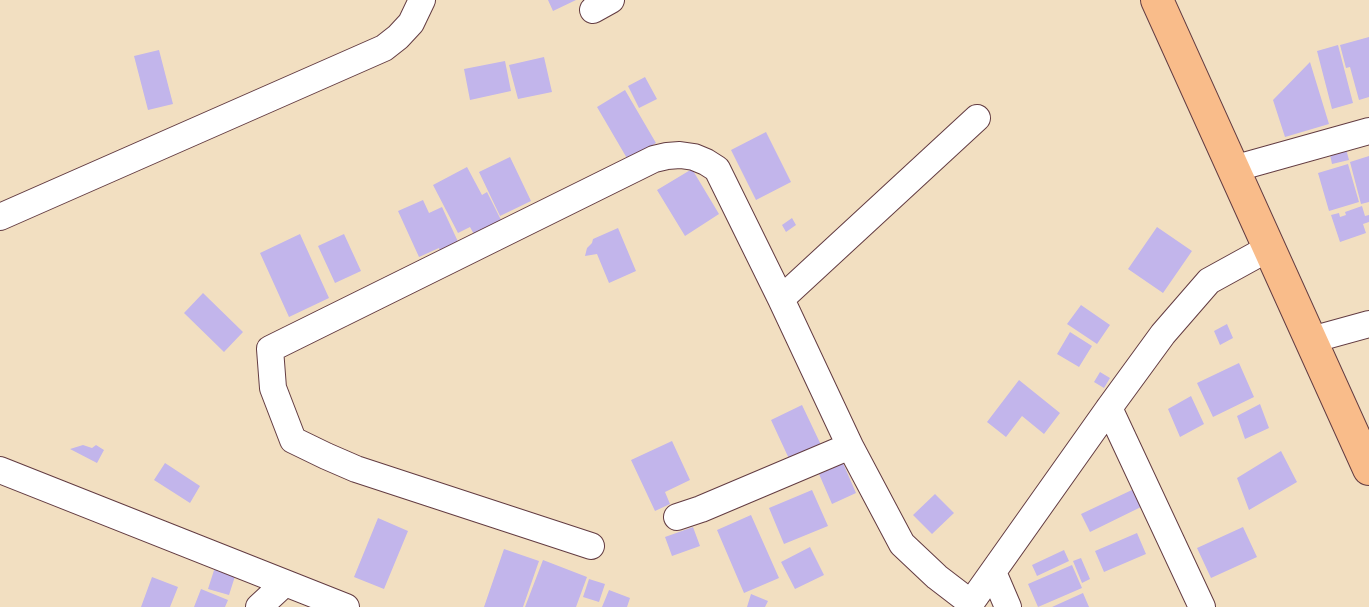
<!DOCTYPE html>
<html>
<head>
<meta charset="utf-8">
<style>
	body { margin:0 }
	canvas { display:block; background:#f2dfc1 }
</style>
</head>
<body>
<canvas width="1369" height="607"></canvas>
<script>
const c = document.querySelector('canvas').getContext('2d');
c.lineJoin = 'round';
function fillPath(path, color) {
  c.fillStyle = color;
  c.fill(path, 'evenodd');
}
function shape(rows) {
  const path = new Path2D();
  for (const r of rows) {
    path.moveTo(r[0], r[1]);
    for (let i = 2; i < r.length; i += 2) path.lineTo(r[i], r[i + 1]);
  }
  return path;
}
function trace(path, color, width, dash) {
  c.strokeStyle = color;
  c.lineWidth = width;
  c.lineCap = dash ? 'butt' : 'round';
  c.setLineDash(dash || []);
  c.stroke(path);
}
const building = shape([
	[548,0,576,0,553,11],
	[1369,37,1369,97,1359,100,1350,67,1346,68,1340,45],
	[1338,45,1353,103,1332,109,1317,51],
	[159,50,173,104,148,110,134,56],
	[544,57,552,92,518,99,509,65],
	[505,61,511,91,470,100,464,69],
	[1310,62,1329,124,1285,137,1273,100],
	[645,77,657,99,639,108,628,86],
	[625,90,656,143,628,160,597,107],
	[766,132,791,182,756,200,731,150],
	[1345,145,1349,160,1332,164,1329,150],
	[1369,156,1369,202,1361,204,1350,162],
	[510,157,531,201,500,216,479,172],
	[1348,164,1359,202,1329,211,1318,173],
	[467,167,482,195,487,192,503,224,476,238,470,227,458,233,433,185],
	[692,169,719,214,685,236,657,190],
	[423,200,429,213,442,207,460,246,442,255,439,248,419,257,398,211],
	[1362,206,1365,216,1369,215,1369,222,1363,224,1366,233,1340,242,1331,215,1339,213,1340,217,1346,215,1345,212],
	[792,218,796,225,786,232,782,225],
	[1157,227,1192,251,1163,293,1128,269],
	[618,228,636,271,609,283,597,254,585,256,587,248,592,243,593,239],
	[300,234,329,298,289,317,260,253],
	[344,234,361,271,335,283,318,246],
	[203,293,243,332,224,352,184,313],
	[1081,305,1110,325,1097,344,1067,324],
	[1227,324,1233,338,1220,345,1214,331],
	[1070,332,1092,346,1079,367,1057,354],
	[1239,363,1254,397,1213,417,1197,383],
	[1100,372,1110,378,1104,388,1094,382],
	[1019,380,1060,413,1044,434,1022,416,1006,437,987,422],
	[1191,396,1204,424,1180,437,1168,409],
	[1260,404,1269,428,1245,439,1237,416],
	[802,405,822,447,791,463,771,420],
	[672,441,690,480,665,492,670,504,655,511,631,460],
	[83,445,92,448,96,445,104,450,97,463,70,449],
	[1281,451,1297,482,1249,510,1237,478],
	[165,463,200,486,190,503,154,480],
	[843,463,856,493,832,504,819,474],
	[1134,489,1143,506,1090,532,1081,514],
	[812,490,828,526,784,544,769,508],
	[935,494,954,513,932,534,913,515],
	[751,515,779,578,744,593,717,530],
	[378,518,408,531,384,589,354,577],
	[693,527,700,546,672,556,665,537],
	[1243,527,1257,557,1211,578,1197,548],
	[1137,533,1146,554,1104,572,1095,551],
	[810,547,824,575,795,589,781,562],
	[504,549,539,561,523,607,484,607],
	[1064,550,1069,561,1037,576,1032,565],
	[1081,558,1090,579,1082,583,1073,561],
	[543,560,587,577,576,607,525,607],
	[216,564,237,570,229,595,208,589],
	[1072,565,1082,588,1038,607,1028,584],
	[152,577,178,587,170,607,141,607],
	[589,579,605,584,599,602,583,597],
	[201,589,228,600,225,607,194,607],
	[609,590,630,598,627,607,602,607],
	[1083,593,1089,607,1052,607],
	[751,594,768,601,765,607,747,607]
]);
const minor = shape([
	[593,10,611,0],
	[1233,169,1369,131],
	[0,217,384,48,398,37,411,23,422,0],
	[781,299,977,118],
	[1311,340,1369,324],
	[1109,408,1202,607],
	[850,446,902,544,937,577,971,603],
	[0,470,346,607],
	[591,546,356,469,326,456,293,440,273,388,270,349,654,159,667,156,680,155,694,157,706,162,717,169,781,299,850,446,701,509,677,517],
	[993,572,1008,607],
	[259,607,285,583],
	[968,607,1109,408,1163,334,1209,281,1269,248]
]);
const major = shape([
	[1157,0,1369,469]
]);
fillPath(building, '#c2b5eb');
trace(minor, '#633c42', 28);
trace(major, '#633c42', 34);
trace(minor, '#fff', 26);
trace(major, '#f9bc8a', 32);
</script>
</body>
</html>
